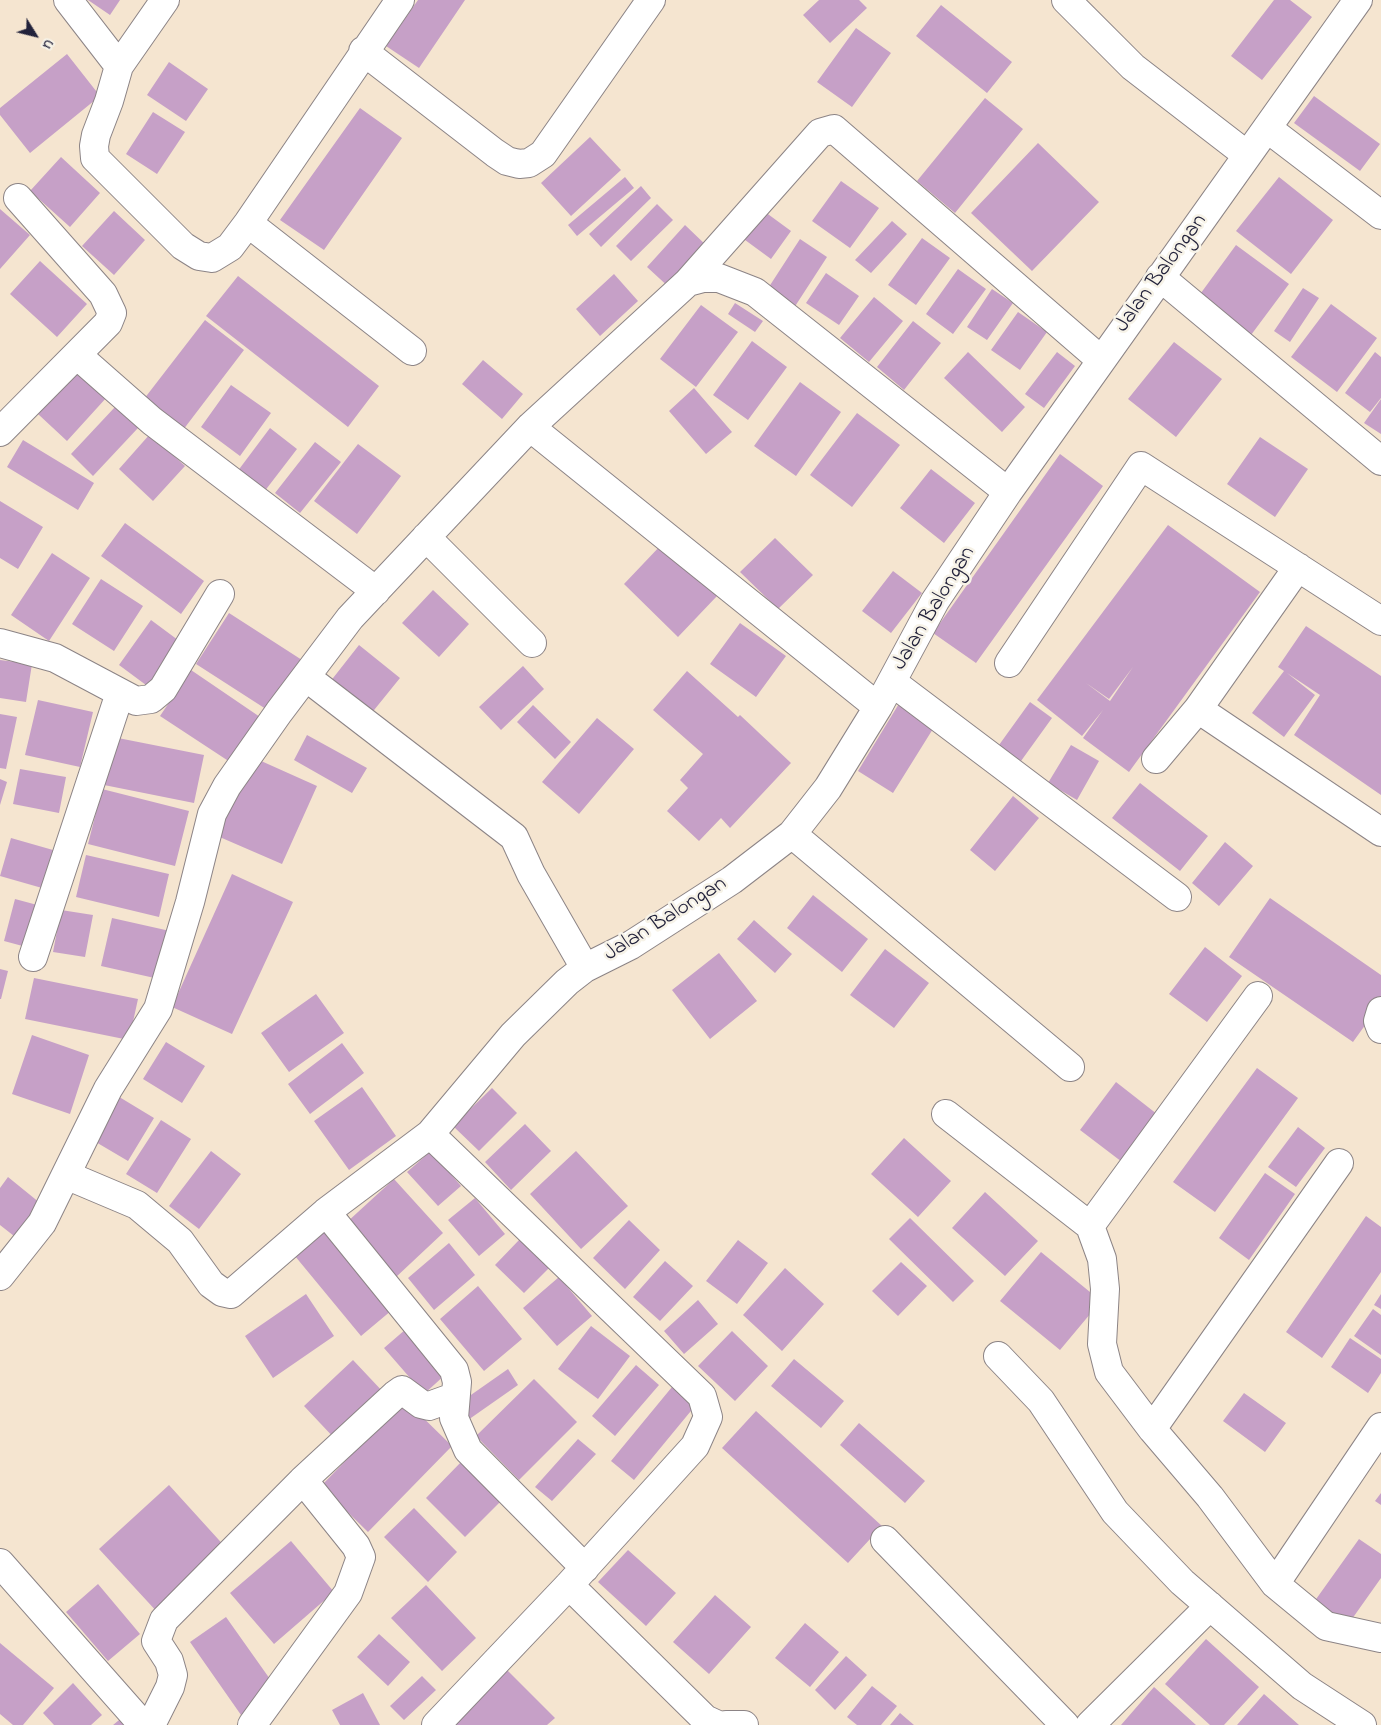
<!DOCTYPE html>
<html>
<head>
<meta charset="utf-8">
<style>
	body { margin:0 }
	#map { position:relative; width:1381px; height:1725px; overflow:hidden; background:#f5e5d0; font-family:"Indie Flower",sans-serif }
	canvas { display:block }
	.north { position:absolute; left:10px; top:10px; width:50px; height:50px; -webkit-text-stroke:4px #f7f3e8; paint-order:stroke; rotate:126deg; font-size:14px; font-weight:700; line-height:20px; text-align:center; color:#22223b }
	.north::after { content:''; display:block; margin:auto; width:18px; height:22px; background:#22223b; clip-path:polygon(50% 0,100% 100%,50% 72%,0 100%) }
</style>
</head>
<body>
<div id="map">
<canvas width="1381" height="1725"></canvas>
<div class="north">U</div>
</div>
<script>
const c = document.querySelector('canvas').getContext('2d');
c.lineJoin = 'round';
function fillPath(path, color) {
  c.fillStyle = color;
  c.fill(path, 'evenodd');
}
function shape(rows) {
  const path = new Path2D();
  for (const r of rows) {
    path.moveTo(r[0], r[1]);
    for (let i = 2; i < r.length; i += 2) path.lineTo(r[i], r[i + 1]);
  }
  return path;
}
function trace(path, color, width, dash) {
  c.strokeStyle = color;
  c.lineWidth = width;
  c.lineCap = dash ? 'butt' : 'round';
  c.setLineDash(dash || []);
  c.stroke(path);
}
function drawText(font, color, halo, rows, align = 'center') {
  c.font = font + ' "Indie Flower",sans-serif';
  c.lineWidth = 5;
  c.setLineDash([]);
  c.textBaseline = 'middle';
  c.strokeStyle = halo;
  c.fillStyle = color;
  for (const [text, x, y, turn = 0] of rows) {
    c.save();
    c.translate(x, y);
    c.rotate((+turn || 0) * Math.PI / 180);
    c.textAlign = isNaN(turn) ? turn : align;
    if (halo) c.strokeText(text, 0, 0);
    c.fillText(text, 0, 0);
    c.restore();
  }
}
const building = shape([
	[88,0,120,0,110,15],
	[418,0,465,0,419,68,386,46],
	[819,0,859,0,867,8,830,43,803,15],
	[1274,0,1290,0,1312,17,1262,80,1231,56],
	[941,5,1012,62,987,93,916,36],
	[856,28,891,53,852,107,817,82],
	[67,54,100,96,30,153,0,115,0,108],
	[169,62,208,89,186,121,147,95],
	[1314,96,1380,144,1360,171,1294,123],
	[985,98,1023,129,955,213,917,181],
	[360,108,402,138,324,250,280,220],
	[153,112,185,132,157,174,126,154],
	[590,137,621,170,571,216,541,183],
	[1038,143,1099,202,1032,271,971,213],
	[61,157,100,193,70,227,30,191],
	[625,177,634,188,577,236,568,225],
	[1279,177,1333,220,1291,274,1236,231],
	[841,181,879,208,850,248,812,221],
	[641,186,651,198,601,247,589,234],
	[657,204,673,220,631,261,616,246],
	[0,209,30,235,0,269],
	[761,209,791,231,771,259,741,237],
	[114,211,145,240,114,275,82,246],
	[892,221,907,234,871,273,855,260],
	[685,225,709,248,672,290,647,267],
	[922,238,950,258,916,305,888,285],
	[800,239,827,257,792,311,765,293],
	[1236,245,1289,284,1251,335,1198,297],
	[40,261,87,304,57,337,10,294],
	[958,269,986,289,953,334,926,314],
	[826,273,859,296,839,325,806,303],
	[614,274,638,301,600,336,576,309],
	[238,276,379,386,348,427,206,316],
	[1303,288,1319,298,1290,342,1274,331],
	[992,289,1013,303,987,340,967,327],
	[874,297,903,321,869,362,840,338],
	[735,303,763,321,755,332,728,314],
	[1331,304,1377,338,1337,392,1291,357],
	[701,305,738,332,696,387,660,359],
	[1018,312,1047,332,1020,370,991,350],
	[205,320,244,350,183,430,144,399],
	[913,321,941,343,904,390,877,367],
	[752,341,787,367,748,420,713,395],
	[1174,342,1222,379,1176,437,1128,399],
	[968,352,1025,407,1002,432,944,378],
	[1057,352,1075,366,1044,408,1025,394],
	[1375,352,1381,357,1381,398,1370,412,1345,393],
	[483,360,523,394,502,419,462,384],
	[78,371,107,397,67,441,38,414],
	[800,382,841,412,796,476,754,446],
	[231,385,271,413,240,456,201,427],
	[694,388,732,432,706,454,669,411],
	[1381,399,1381,434,1364,423],
	[115,407,138,428,93,476,71,454],
	[857,413,900,445,852,507,810,475],
	[270,428,297,449,264,492,237,472],
	[150,434,185,466,153,501,119,469],
	[1260,437,1308,469,1275,517,1227,484],
	[23,440,94,483,78,510,7,467],
	[315,442,341,462,300,513,275,493],
	[358,444,401,476,357,534,314,501],
	[1060,454,1103,486,976,663,933,633],
	[931,469,975,503,944,543,900,508],
	[0,501,43,527,18,569,0,558],
	[125,523,204,581,181,614,101,556],
	[1168,525,1260,592,1129,772,1083,738,1103,710,1082,736,1037,700],
	[1133,667,1110,701,1086,683,1109,699],
	[775,538,813,575,778,609,740,572],
	[662,544,717,596,678,637,624,584],
	[52,553,90,578,49,641,11,615],
	[893,571,922,593,891,633,862,611],
	[101,579,143,606,114,651,72,624],
	[433,590,469,624,439,657,402,623],
	[229,613,302,660,269,711,196,664],
	[151,620,182,643,150,688,119,665],
	[740,623,786,656,756,697,710,664],
	[1306,626,1381,676,1381,795,1294,735,1320,695,1287,673,1315,695,1284,737,1252,713,1284,671,1278,667],
	[359,645,400,678,366,720,326,687],
	[0,660,32,664,26,702,0,698],
	[523,666,544,689,501,730,479,707],
	[191,670,260,717,230,762,160,716],
	[687,671,738,717,740,715,791,763,730,828,721,818,699,841,667,811,688,788,680,780,703,754,653,710],
	[38,700,93,712,80,767,25,755],
	[900,702,936,724,893,793,858,771],
	[1030,702,1052,718,1021,761,999,745],
	[533,705,571,742,555,759,517,722],
	[0,714,17,717,6,769,0,768],
	[597,718,634,749,579,814,542,782],
	[307,735,367,768,352,793,294,760],
	[113,737,204,755,194,803,104,785],
	[1071,745,1099,761,1077,800,1048,783],
	[250,756,317,786,282,864,215,835],
	[20,769,66,777,59,813,13,804],
	[0,779,7,782,0,805],
	[1140,783,1208,836,1180,871,1112,818],
	[102,789,189,811,175,866,88,844],
	[1013,796,1039,818,995,871,970,850],
	[11,838,53,850,42,888,0,876],
	[1225,842,1253,866,1219,906,1192,883],
	[86,855,169,874,159,917,76,897],
	[232,874,293,902,232,1034,172,1007],
	[813,895,868,939,842,972,787,928],
	[1270,898,1381,975,1381,1003,1353,1042,1229,957],
	[15,899,41,906,30,948,4,941],
	[61,910,93,915,85,957,53,952],
	[112,918,170,931,159,979,101,966],
	[754,920,792,954,775,973,737,939],
	[1205,947,1242,976,1207,1022,1169,994],
	[885,949,929,983,894,1028,850,995],
	[719,953,757,1001,710,1039,672,990],
	[0,969,8,971,1,999,0,999],
	[34,978,138,999,129,1040,25,1019],
	[316,994,344,1033,289,1072,261,1033],
	[32,1035,89,1055,70,1114,12,1094],
	[166,1042,205,1066,182,1103,143,1079],
	[342,1043,364,1073,310,1114,288,1084],
	[1257,1068,1298,1098,1215,1212,1173,1182],
	[1116,1082,1162,1118,1126,1165,1080,1130],
	[362,1087,396,1136,349,1170,314,1121],
	[492,1088,517,1113,479,1151,453,1126],
	[116,1095,154,1118,128,1161,89,1138],
	[161,1120,191,1139,157,1193,126,1174],
	[525,1124,551,1151,511,1190,485,1162],
	[1298,1127,1325,1148,1296,1187,1268,1167],
	[904,1138,951,1181,918,1217,871,1174],
	[211,1151,241,1174,199,1229,169,1206],
	[431,1151,461,1186,438,1206,407,1172],
	[576,1151,628,1206,581,1249,530,1194],
	[1265,1173,1295,1194,1249,1260,1219,1238],
	[8,1177,40,1203,14,1236,0,1225,0,1188],
	[394,1179,443,1233,395,1278,346,1223],
	[985,1192,1038,1241,1005,1276,952,1228],
	[475,1198,505,1234,479,1256,448,1220],
	[1366,1216,1381,1227,1381,1272,1322,1358,1286,1332],
	[910,1218,974,1281,953,1302,889,1239],
	[629,1220,660,1250,625,1289,593,1258],
	[322,1224,392,1310,361,1336,290,1250],
	[520,1239,549,1268,524,1293,495,1265],
	[738,1240,768,1263,737,1304,706,1281],
	[449,1243,475,1275,434,1310,408,1278],
	[1041,1252,1101,1301,1060,1350,1000,1301],
	[665,1261,693,1286,660,1321,633,1297],
	[901,1262,927,1286,898,1316,872,1291],
	[785,1268,824,1304,782,1351,743,1315],
	[559,1277,592,1316,557,1346,523,1308],
	[478,1286,522,1339,484,1371,440,1319],
	[306,1294,334,1336,273,1378,245,1336],
	[1381,1294,1381,1309,1374,1305],
	[698,1300,718,1324,684,1354,664,1331],
	[1373,1309,1381,1315,1381,1355,1354,1336],
	[591,1326,630,1356,598,1399,558,1369],
	[406,1329,446,1374,424,1394,384,1348],
	[732,1331,768,1366,735,1401,698,1366],
	[1350,1338,1381,1359,1381,1373,1368,1393,1331,1367],
	[794,1359,844,1401,821,1428,771,1386],
	[353,1360,385,1394,336,1440,304,1406],
	[636,1365,659,1385,615,1436,592,1416],
	[508,1369,518,1385,468,1420,458,1404],
	[534,1379,577,1422,519,1480,476,1436],
	[672,1387,695,1406,634,1480,611,1461],
	[1244,1393,1286,1423,1265,1452,1223,1421],
	[405,1400,452,1446,368,1532,321,1486],
	[756,1411,882,1526,848,1563,722,1448],
	[859,1423,925,1481,905,1503,840,1445],
	[578,1439,596,1454,552,1501,535,1487],
	[462,1461,502,1500,465,1537,426,1498],
	[169,1485,228,1550,159,1614,99,1549],
	[1381,1493,1381,1505,1375,1501],
	[414,1508,457,1552,428,1582,384,1537],
	[1359,1539,1381,1554,1381,1578,1347,1626,1314,1602],
	[291,1541,334,1592,274,1644,230,1593],
	[628,1550,676,1593,646,1626,598,1582],
	[98,1584,140,1634,108,1661,66,1612],
	[426,1585,476,1638,442,1671,391,1618],
	[715,1595,751,1627,709,1674,673,1642],
	[226,1617,277,1689,241,1715,190,1642],
	[805,1623,839,1652,810,1687,775,1658],
	[379,1634,410,1662,388,1686,357,1657],
	[1206,1639,1259,1687,1224,1725,1210,1725,1165,1684],
	[0,1643,54,1688,23,1725,13,1725,0,1714],
	[846,1656,867,1675,835,1710,815,1690],
	[502,1665,555,1718,547,1725,456,1725,449,1718],
	[422,1676,436,1690,404,1720,390,1706],
	[73,1683,102,1715,91,1725,54,1725,43,1713],
	[872,1686,897,1706,881,1725,857,1725,847,1717],
	[1154,1687,1196,1725,1121,1725],
	[363,1693,380,1725,340,1725,332,1710],
	[1264,1694,1299,1725,1237,1725],
	[900,1713,914,1725,890,1725],
	[124,1716,131,1725,113,1725]
]);
const street = shape([
	[68,0,119,66,109,101,96,135,94,146,95,158,183,246,199,256,212,258,230,247,248,223,400,0],
	[1066,0,1133,67,1247,155],
	[363,51,495,153,507,161,519,164,529,163,543,154,651,0],
	[119,66,165,0],
	[1267,128,1381,215],
	[248,223,412,351],
	[1160,277,1381,461],
	[688,282,820,133,834,129,1101,360],
	[77,355,152,421,376,591],
	[530,427,878,707],
	[0,432,108,323,112,313,103,294,18,198],
	[426,537,532,643],
	[0,643,55,658,136,701,151,699,163,689,220,594],
	[1009,663,1141,466,1381,621],
	[306,677,514,837,531,874,585,968],
	[892,682,1177,897],
	[1198,709,1381,832],
	[1156,759,1198,709,1298,567],
	[792,834,1070,1067],
	[33,957,120,693],
	[1381,1011,1378,1021,1381,1029],
	[946,1114,1090,1226,1102,1259,1105,1289,1102,1344,1109,1372,1152,1429,1210,1497,1275,1584,1326,1626,1381,1638],
	[430,1134,702,1396,708,1417,695,1446,569,1585,436,1725],
	[66,1175,137,1205,180,1241,211,1284,222,1292,231,1294,326,1212,430,1134,513,1035,567,982,585,968,631,945,732,880,792,834,828,788,878,707,935,601,1008,492,1358,0],
	[326,1212,454,1370,457,1382,454,1418,468,1450,585,1568],
	[1090,1226,1258,996],
	[0,1276,42,1223,108,1089,158,1009,190,902,212,814,227,786,279,712,350,618,530,427,688,282,703,278,719,278,755,292,1008,492],
	[998,1356,1041,1401,1115,1512,1182,1582,1302,1686,1362,1725],
	[1152,1429,1339,1163],
	[885,1540,1065,1725],
	[0,1563,143,1725],
	[1275,1584,1381,1427],
	[569,1585,705,1719,718,1725],
	[151,1725,170,1687,173,1675,169,1661,156,1641,164,1620,303,1480,395,1395,402,1390,421,1404,429,1406,454,1397],
	[252,1725,348,1593,361,1557,356,1546,303,1480],
	[726,1725,744,1725],
	[1090,1725,1210,1606]
]);
const streetNames = [
	["Jalan Balongan",1162,274,-54],
	["Jalan Balongan",935,609,-59],
	["Jalan Balongan",666,920,-32]
];
fillPath(building, '#c6a0c7');
trace(street, '#8c8486', 30);
trace(street, '#fff', 28);
drawText('22px', '#22223b', '#f7f3e8', streetNames);
</script>
</body>
</html>
